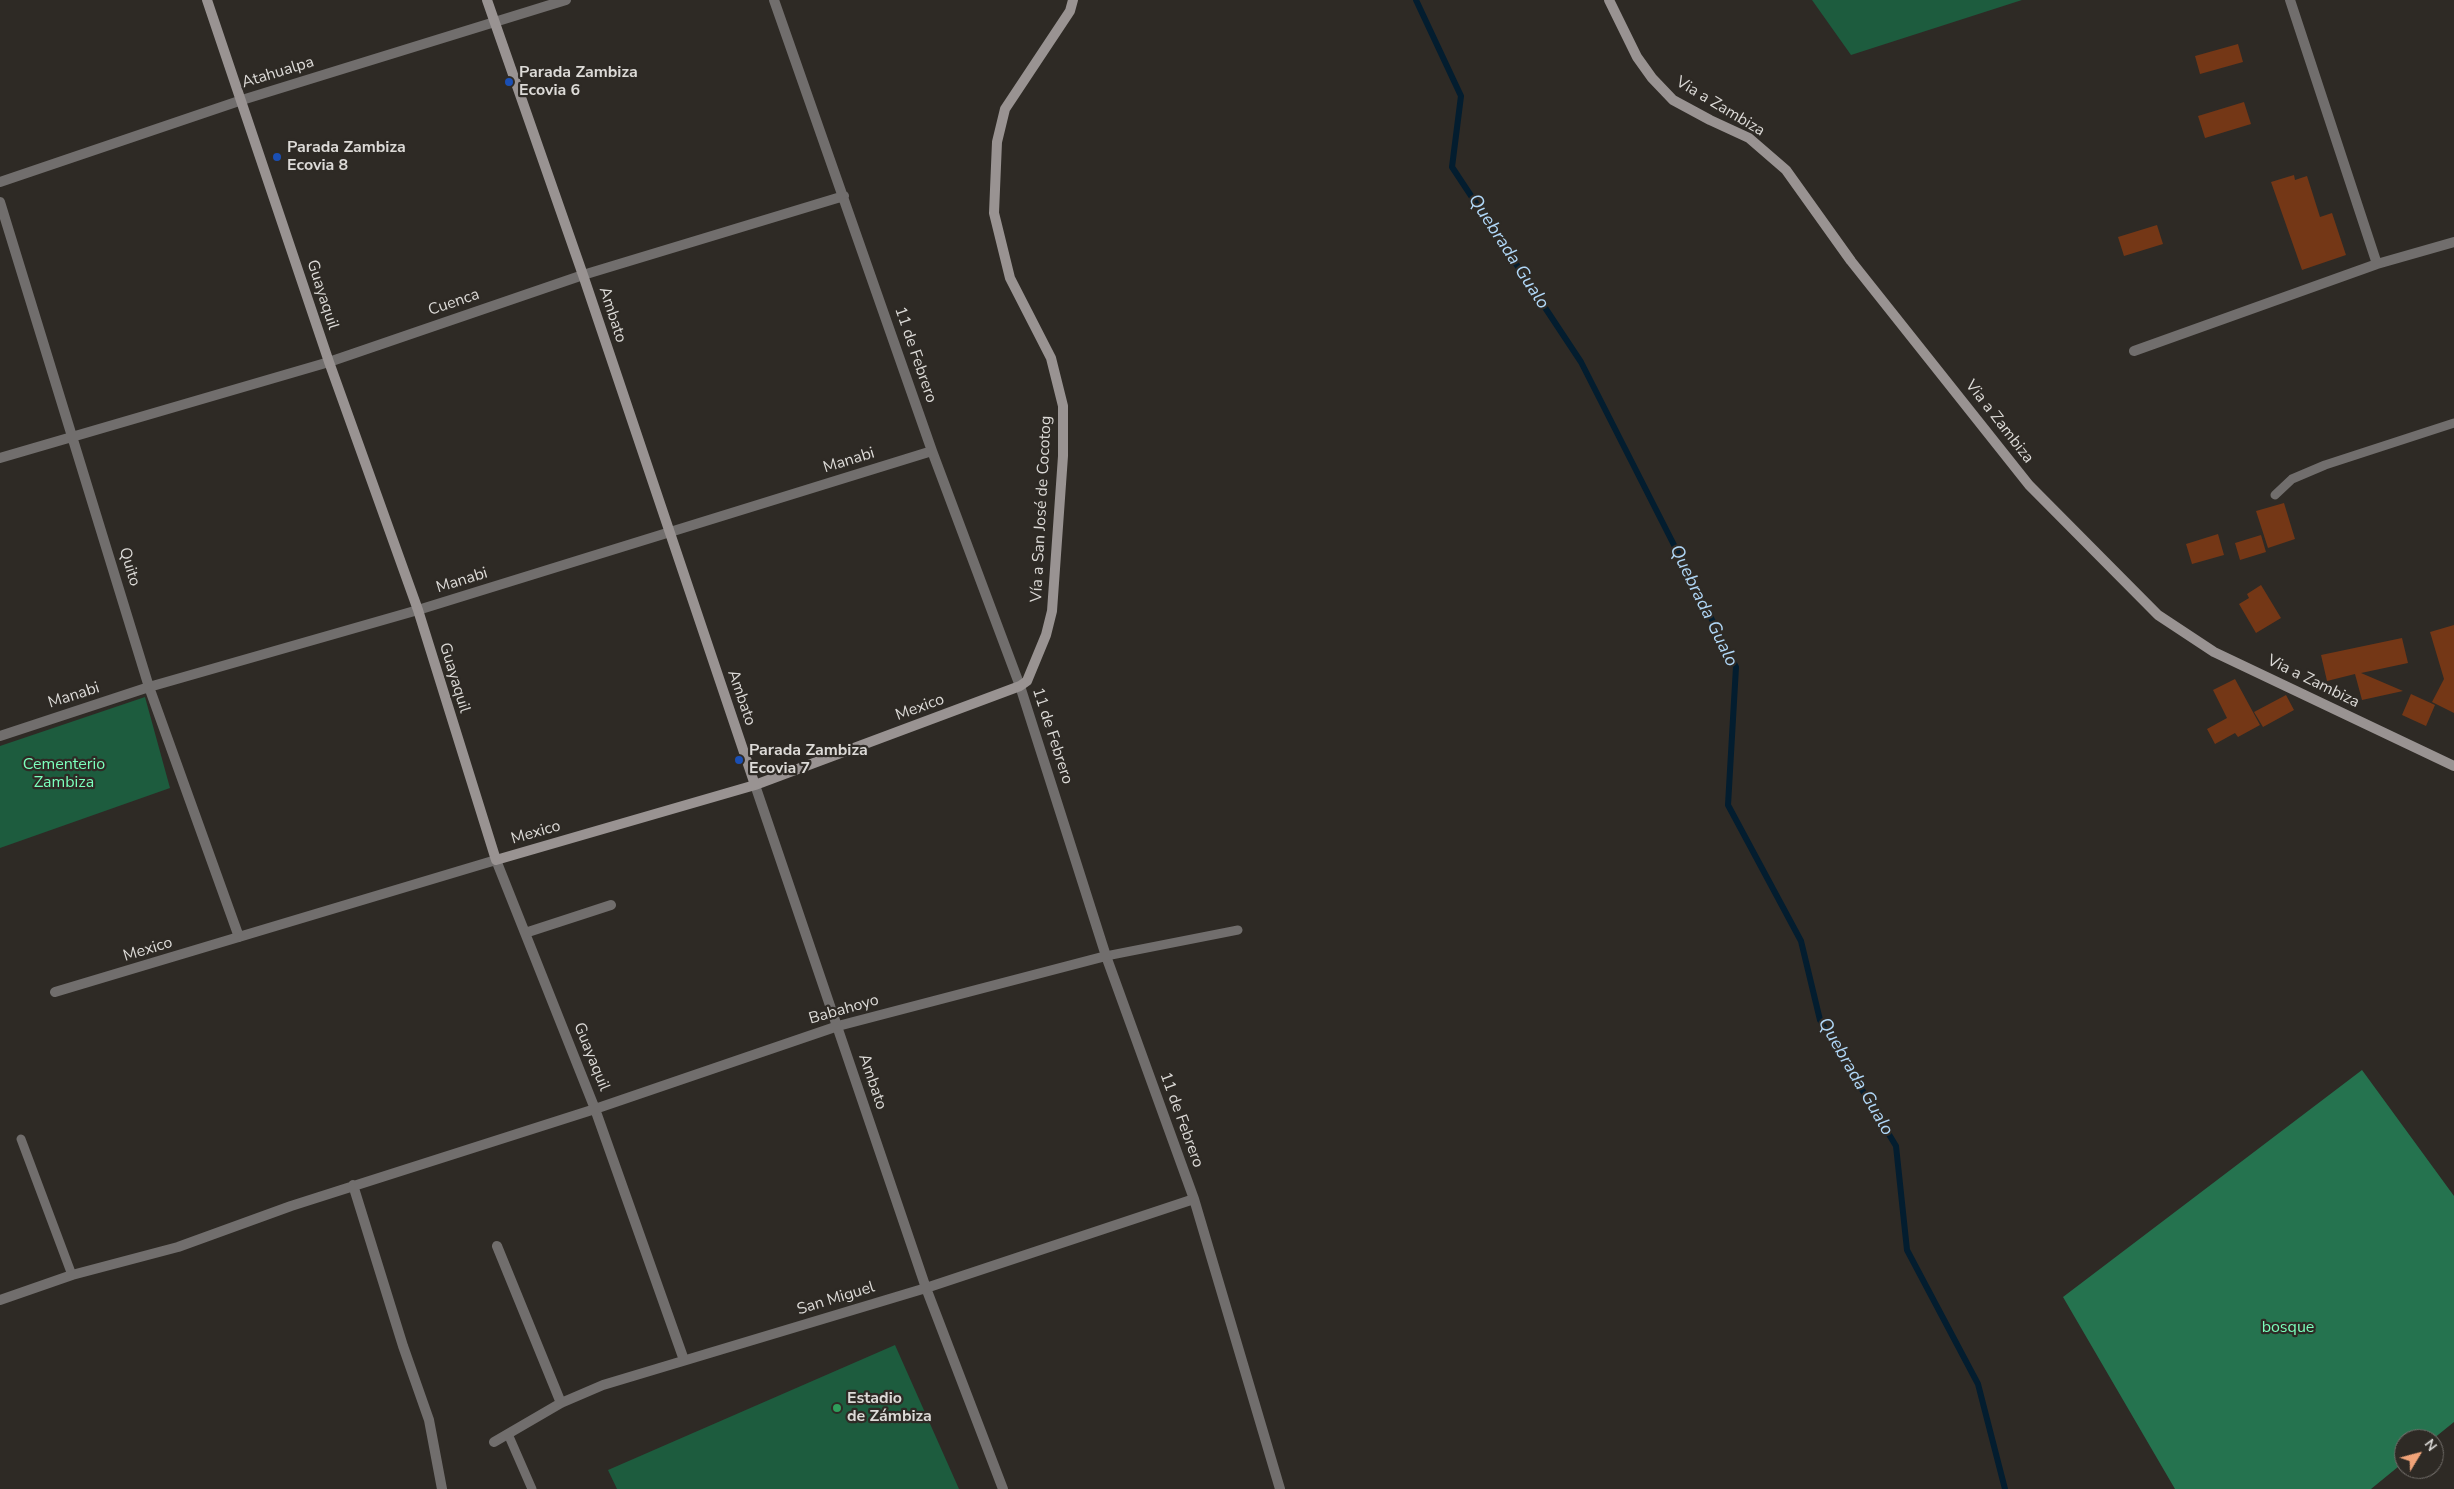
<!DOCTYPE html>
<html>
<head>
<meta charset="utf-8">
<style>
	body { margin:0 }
	#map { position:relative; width:2454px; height:1489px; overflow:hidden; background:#2e2a25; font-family:"Nunito Sans",sans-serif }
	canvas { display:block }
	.north { position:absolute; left:2394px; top:1429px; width:50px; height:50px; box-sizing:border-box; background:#2e2a25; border:1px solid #74706c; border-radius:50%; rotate:53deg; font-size:14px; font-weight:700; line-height:20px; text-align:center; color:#dcdad7 }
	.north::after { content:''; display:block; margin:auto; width:18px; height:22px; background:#f0a378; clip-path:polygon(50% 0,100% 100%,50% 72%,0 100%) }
</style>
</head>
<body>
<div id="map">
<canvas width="2454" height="1489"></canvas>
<div class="north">N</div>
</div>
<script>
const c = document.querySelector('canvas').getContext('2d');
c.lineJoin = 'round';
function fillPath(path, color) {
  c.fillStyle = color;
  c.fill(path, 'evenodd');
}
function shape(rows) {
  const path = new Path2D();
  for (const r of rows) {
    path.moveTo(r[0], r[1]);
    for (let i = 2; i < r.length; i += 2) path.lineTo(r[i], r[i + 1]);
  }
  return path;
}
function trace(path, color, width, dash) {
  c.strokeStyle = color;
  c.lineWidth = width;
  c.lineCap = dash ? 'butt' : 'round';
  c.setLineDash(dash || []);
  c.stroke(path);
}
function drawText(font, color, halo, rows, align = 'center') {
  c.font = font + ' "Nunito Sans",sans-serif';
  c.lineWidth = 4.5;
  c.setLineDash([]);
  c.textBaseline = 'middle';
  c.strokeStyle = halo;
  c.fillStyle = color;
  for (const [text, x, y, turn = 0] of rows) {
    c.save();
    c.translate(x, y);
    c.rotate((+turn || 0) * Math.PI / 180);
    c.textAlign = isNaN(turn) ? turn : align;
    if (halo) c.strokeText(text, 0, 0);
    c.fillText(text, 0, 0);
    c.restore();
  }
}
const green = shape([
	[1812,0,2022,0,1851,55],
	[145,697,170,788,0,848,0,746],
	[895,1345,959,1489,617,1489,608,1470]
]);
const forest = shape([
	[2362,1070,2454,1196,2454,1422,2433,1439,2404,1439,2404,1462,2371,1489,2175,1489,2063,1297]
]);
const stream = shape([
	[1416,0,1461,96,1452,167,1581,362,1736,667,1728,805,1801,941,1820,1020,1896,1146,1907,1250,1978,1384,2005,1489]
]);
const building = shape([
	[2238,44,2243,62,2200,74,2195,56],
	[2244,102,2251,124,2205,138,2198,116],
	[2294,175,2295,180,2307,176,2320,217,2332,213,2346,255,2302,270,2271,182],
	[2157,225,2163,244,2124,256,2118,237],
	[2284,503,2295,539,2268,548,2256,511],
	[2218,534,2224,555,2192,564,2186,544],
	[2261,535,2266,552,2240,560,2235,543],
	[2261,585,2281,618,2256,633,2239,604,2249,598,2247,594],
	[2454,625,2454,713,2432,702,2444,679,2430,632],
	[2402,638,2408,663,2361,673,2403,691,2362,700,2355,674,2327,681,2321,655],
	[2235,679,2260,725,2238,737,2235,733,2215,744,2207,729,2227,718,2213,690],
	[2411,694,2435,705,2426,726,2402,715],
	[2286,695,2294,710,2263,727,2254,712]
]);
const lane = shape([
	[2275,495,2292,479,2325,465,2454,423],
	[1106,956,1238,930],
	[21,1139,72,1275],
	[508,1434,532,1489]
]);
const street = shape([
	[774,0,932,451,1020,686,1106,956,1194,1199,1280,1489],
	[2290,0,2377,264],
	[0,182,242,100,566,0],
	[0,202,149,687,239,937],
	[2134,351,2377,264,2454,242],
	[0,458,329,362,583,275,844,196],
	[0,736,149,687,418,610,932,451],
	[755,785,926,1288,1003,1489],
	[525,933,611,905],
	[55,992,496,860,595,1109,684,1360],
	[353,1185,403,1346,429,1420,442,1489],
	[497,1246,561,1403],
	[0,1300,72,1275,178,1247,291,1206,595,1109,838,1026,1106,956],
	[494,1442,561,1403,603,1385,926,1288,1194,1199]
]);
const secondary = shape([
	[207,0,329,362,418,610,496,860,755,785,1020,686,1027,681,1046,635,1052,611,1063,456,1063,406,1051,358,1010,278,994,213,997,142,1005,109,1070,11,1073,0],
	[487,0,583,275,755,785],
	[1609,0,1637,57,1652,78,1673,100,1710,120,1749,138,1786,170,1851,261,2029,485,2158,615,2214,652,2454,766]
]);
const markers = [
	[509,82,5,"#1a4fb4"],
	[277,157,5,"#1a4fb4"],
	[739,760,5,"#1a4fb4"],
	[837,1408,5,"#2e9e5b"]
];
const streetNames = [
	["Atahualpa",278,73,-17],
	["Via a Zambiza",1720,107,31],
	["Guayaquil",322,295,72],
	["Cuenca",454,303,-19],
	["Ambato",612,315,72],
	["11 de Febrero",915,355,71],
	["Via a Zambiza",1999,422,52],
	["Manabi",849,461,-17],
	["Vía a San José de Cocotog",1042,509,-87],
	["Quito",129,567,73],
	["Manabi",462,581,-17],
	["Guayaquil",454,678,73],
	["Via a Zambiza",2313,682,26],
	["Manabi",74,696,-18],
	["Ambato",741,698,71],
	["Mexico",920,708,-20],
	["11 de Febrero",1052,736,72],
	["Mexico",536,833,-16],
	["Mexico",148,950,-17],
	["Babahoyo",844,1010,-16],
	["Guayaquil",591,1057,68],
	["Ambato",872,1082,71],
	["11 de Febrero",1181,1120,70],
	["San Miguel",836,1299,-17]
];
const poiNames = [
	["Parada Zambiza",519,73],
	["Ecovia 6",519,91],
	["Parada Zambiza",287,148],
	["Ecovia 8",287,166],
	["Parada Zambiza",749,751],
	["Ecovia 7",749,769],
	["Estadio",847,1399],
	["de Zámbiza",847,1417]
];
const parkNames = [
	["Cementerio",64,765],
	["Zambiza",64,783],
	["bosque",2288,1328]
];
const waterNames = [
	["Quebrada Gualo",1508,252,57],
	["Quebrada Gualo",1703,606,64],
	["Quebrada Gualo",1855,1077,60]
];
fillPath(green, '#1d5c3e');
fillPath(forest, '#25734f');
trace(stream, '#031d2f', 6);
fillPath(building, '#743716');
trace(lane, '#716e6d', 9);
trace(street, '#716e6d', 10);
trace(secondary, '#999392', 10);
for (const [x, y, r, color] of markers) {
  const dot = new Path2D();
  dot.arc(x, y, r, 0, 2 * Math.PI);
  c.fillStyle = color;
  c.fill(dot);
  trace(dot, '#2e2a25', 2);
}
drawText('16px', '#dcdad7', '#2e2a25', streetNames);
drawText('bold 16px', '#dcdad7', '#2e2a25', poiNames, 'left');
drawText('16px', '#7bffbc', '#2e2a25', parkNames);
drawText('italic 18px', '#b0d7f7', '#2e2a25', waterNames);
</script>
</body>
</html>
